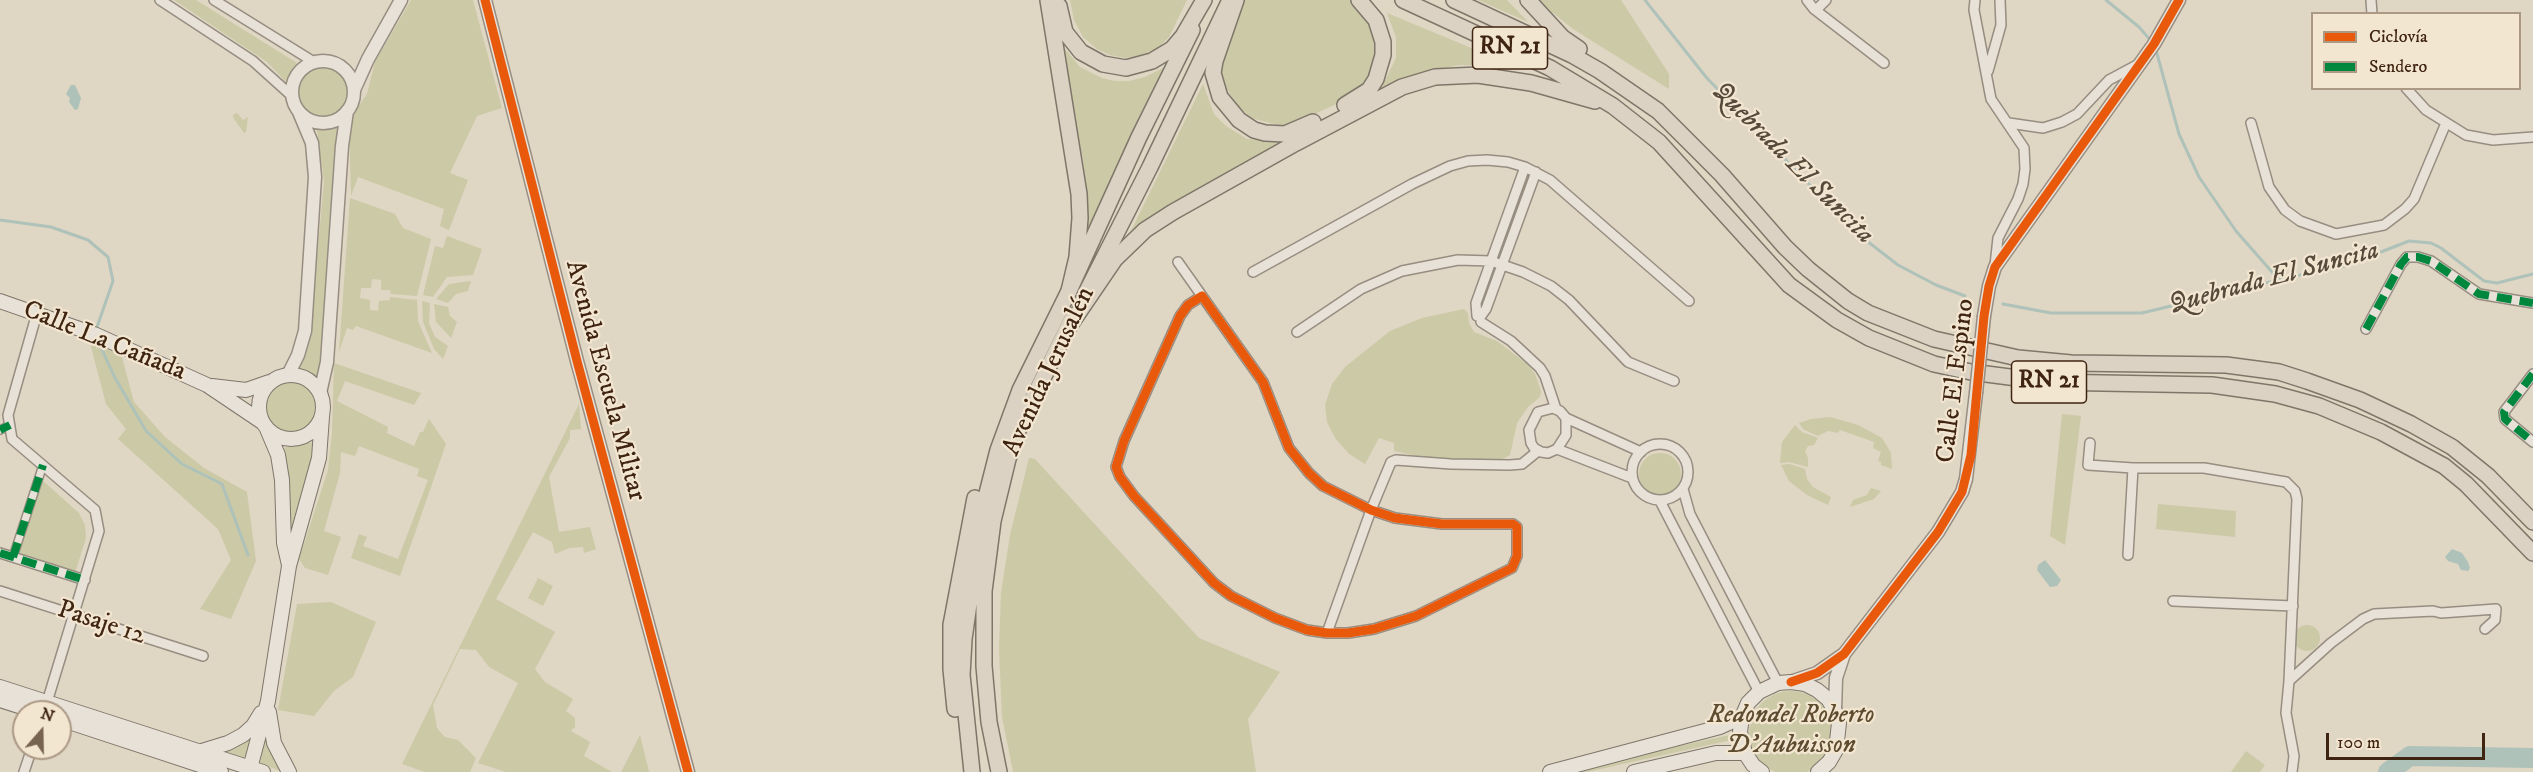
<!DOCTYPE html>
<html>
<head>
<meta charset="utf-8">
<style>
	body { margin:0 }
	#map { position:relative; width:2533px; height:772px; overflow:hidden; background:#e0d6c4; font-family:"IM FELL DW Pica",serif }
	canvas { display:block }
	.legend { position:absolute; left:2311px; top:12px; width:210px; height:78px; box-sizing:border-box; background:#f3e6d1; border:2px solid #ab9984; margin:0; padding:8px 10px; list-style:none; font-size:18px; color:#3f2511 }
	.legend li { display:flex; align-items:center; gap:12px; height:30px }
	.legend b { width:30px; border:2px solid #ab9984 }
	.north { position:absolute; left:12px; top:700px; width:60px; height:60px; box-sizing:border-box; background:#f3e6d1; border:2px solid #ab9984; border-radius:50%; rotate:20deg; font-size:16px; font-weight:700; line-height:24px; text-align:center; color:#3f2511 }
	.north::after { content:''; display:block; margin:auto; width:21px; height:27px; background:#776350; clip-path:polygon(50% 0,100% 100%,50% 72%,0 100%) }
	.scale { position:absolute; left:2326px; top:733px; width:159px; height:27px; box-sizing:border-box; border:3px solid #3f2511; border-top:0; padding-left:8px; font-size:18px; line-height:21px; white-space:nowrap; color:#3f2511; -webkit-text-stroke:4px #f3e6d1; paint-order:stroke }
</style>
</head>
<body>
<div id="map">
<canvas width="2533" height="772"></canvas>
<ul class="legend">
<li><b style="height:8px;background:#e8590c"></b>Ciclovía</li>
<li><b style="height:8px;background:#00873e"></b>Sendero</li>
</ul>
<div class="north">N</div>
<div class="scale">100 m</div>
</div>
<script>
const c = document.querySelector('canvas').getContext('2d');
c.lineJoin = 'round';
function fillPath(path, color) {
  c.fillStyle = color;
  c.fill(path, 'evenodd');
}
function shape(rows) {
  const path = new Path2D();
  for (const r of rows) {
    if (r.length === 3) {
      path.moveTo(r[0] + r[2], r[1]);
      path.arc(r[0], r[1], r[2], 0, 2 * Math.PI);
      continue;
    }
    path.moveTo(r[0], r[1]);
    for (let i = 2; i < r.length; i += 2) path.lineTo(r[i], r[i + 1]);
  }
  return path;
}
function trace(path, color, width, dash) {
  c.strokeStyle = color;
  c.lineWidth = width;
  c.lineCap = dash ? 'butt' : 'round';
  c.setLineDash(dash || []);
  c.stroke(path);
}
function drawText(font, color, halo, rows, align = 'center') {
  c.font = font + ' "IM FELL DW Pica",serif';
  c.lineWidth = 4.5;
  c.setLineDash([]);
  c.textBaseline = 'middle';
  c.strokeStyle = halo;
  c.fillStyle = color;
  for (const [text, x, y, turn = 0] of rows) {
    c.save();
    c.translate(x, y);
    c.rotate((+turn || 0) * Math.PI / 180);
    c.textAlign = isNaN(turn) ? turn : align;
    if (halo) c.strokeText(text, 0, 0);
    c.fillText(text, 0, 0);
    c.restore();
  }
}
const green = shape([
	[174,0,196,0,297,63,286,82,267,62],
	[411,0,473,0,502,108,477,116,450,173,468,180,449,230,440,226,444,209,358,177,351,196,349,120,367,94,375,62],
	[1070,0,1187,0,1169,37,1158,48,1140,56,1125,58,1110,55,1097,49,1083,37,1074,20],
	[1245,0,1351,0,1370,21,1378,44,1377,64,1364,85,1352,97,1286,127,1251,118,1236,104,1222,81,1222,60],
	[1478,0,1507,0,1528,22],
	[1537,0,1621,0,1669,74,1669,89,1573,29],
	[1387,13,1517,67,1460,65,1430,71,1380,91,1396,58,1396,37],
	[1056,38,1080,67,1102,78,1115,81,1129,81,1145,77,1165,67,1138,120,1087,234,1087,204,1083,160],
	[323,90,26],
	[1203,84,1214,114,1226,126,1247,139,1287,142,1130,233],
	[237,113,243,120,248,117,246,132,244,133,234,119,233,115],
	[340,127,332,188,322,362,316,379,297,372,308,348,321,215,324,181,317,130],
	[350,198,395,214,403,228,431,239,417,296,391,294,390,290,381,290,381,280,372,279,371,288,361,288,360,298,370,300,370,310,378,311,379,301,390,300,390,297,417,300,418,321,432,353,356,326,353,330,347,328,339,352],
	[447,236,482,249,473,275,447,277,433,297,423,295,435,246,443,248],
	[471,281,468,291,456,294,448,303,436,299,449,284],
	[422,301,430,303,429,323,435,337,448,346,443,359,434,349,423,322],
	[434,304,448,307,450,316,457,322,451,338,436,322],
	[1464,309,1468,313,1469,323,1474,332,1497,341,1527,364,1535,374,1541,391,1540,397,1528,407,1517,423,1510,455,1500,460,1427,458,1394,451,1394,443,1379,438,1365,464,1349,454,1335,438,1327,422,1325,405,1332,384,1345,367,1390,331,1422,318],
	[89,339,121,354,134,402,165,437,204,468,247,492,256,561,231,619,200,609,231,560,218,529,118,439,126,429,106,404],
	[334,363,421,393,414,405,345,381,337,401,388,427,387,433,414,446,420,432,423,432,429,419,446,444,400,576,351,558,359,534,367,537,363,546,398,559,428,480,417,476,419,469,359,446,355,456,341,452,340,473,324,531,341,537,328,575,305,568,299,559,328,470,332,433],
	[291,407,28],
	[579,404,581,429,570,430,570,438,549,477,559,532,590,527,596,549,584,553,583,547,569,548,555,554,552,542,533,532,496,599,555,632,535,669,545,682,573,699,566,711,575,718,575,727,571,731,590,742,584,756,612,772,506,772,478,763,518,683,489,667,476,650,460,649,433,705,437,728,441,733,445,737,458,740,476,758,470,772,425,772,402,764],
	[2062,414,2081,416,2065,545,2050,536],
	[1830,417,1858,425,1882,438,1891,453,1892,469,1881,465,1881,462,1878,461,1881,452,1873,448,1874,442,1840,430,1838,433,1828,431,1818,436,1803,429,1799,423,1811,419],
	[1795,425,1802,432,1818,438,1814,445,1808,446,1805,451,1808,458,1808,467,1789,462,1780,463,1782,442],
	[313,442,310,468,292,535,288,480,283,448],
	[1660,474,21],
	[1029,458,1035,459,1199,638,1280,672,1248,719,1256,772,1013,772,1002,717,999,649,1001,593,1010,535],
	[1789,464,1805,469,1807,479,1813,487,1831,497,1828,505,1807,495,1789,481,1781,465],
	[42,480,79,513,85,525,86,538,75,573,18,555],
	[1871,488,1881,491,1874,499,1850,507,1853,500,1867,495],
	[2158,504,2236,511,2235,537,2156,529],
	[538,578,553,586,543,606,528,598],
	[331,602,376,622,353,677,334,691,314,716,278,710,297,604],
	[2307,638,13],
	[1791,733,42],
	[258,728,247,761,222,752,241,743],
	[266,731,283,772,260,763],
	[640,735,649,772,621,772],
	[1730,735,1731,740,1587,772,1559,772],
	[2246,751,2265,765,2260,772,2231,772]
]);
const water = shape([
	[71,85,75,85,81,98,78,109,75,110,69,102,70,98,66,94],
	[2452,549,2462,553,2468,562,2470,568,2468,571,2461,570,2458,564,2448,561,2445,557],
	[2045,560,2061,580,2057,586,2050,587,2037,570,2038,565]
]);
const stream = shape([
	[1645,0,1706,77,1854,231,1898,265,1936,285,1965,296],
	[2106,0,2139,27,2152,42],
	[2156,50,2179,134,2199,177,2236,231,2279,280],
	[0,220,51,227,88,240,108,257,113,281,96,330],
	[2003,304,2051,313,2142,313,2295,276,2345,266,2409,241,2431,243,2441,248,2484,281,2497,283,2533,274],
	[98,341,114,376,146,431,182,464,222,484,248,555]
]);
const river = shape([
	[2388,772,2410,756,2533,758]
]);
const pedestrian = shape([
	[0,430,10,425],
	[13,557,43,465]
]);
const minor = shape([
	[160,0,253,61,293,97],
	[214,0,314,62],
	[1807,0,1814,9,1884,63],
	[1975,0,1974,10,1991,99,2024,148,2025,169,2023,184,2018,199,1998,238,1995,265],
	[2371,0,2372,14],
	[1816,10,1826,0],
	[1988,71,2001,25,2000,0],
	[2406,88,2426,110,2466,135,2493,140,2533,137],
	[2009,123,2043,128,2062,122,2077,114,2109,80,2137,65],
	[2251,123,2269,187,2285,210,2300,221,2336,234,2384,225,2405,209,2414,199,2446,123],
	[1178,262,1202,296],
	[1253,272,1412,184,1450,166,1468,161,1487,160,1508,162,1525,167,1550,180,1689,301],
	[1202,296,1263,382,1289,448,1309,473,1323,486,1371,510,1395,518,1442,524,1513,524,1517,527,1517,556,1512,568,1416,616,1374,629,1348,633,1327,633,1307,630,1275,618,1231,596,1214,583,1134,496,1120,477,1116,467,1124,441,1180,316,1188,305,1202,296],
	[37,313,8,415,12,439,95,510,99,531,44,712],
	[1477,316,1476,303,1525,167],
	[1481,316,1486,309,1536,172],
	[1481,322,1511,341,1540,368,1545,376,1556,409],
	[2366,329,2401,264,2407,257,2418,257,2431,261,2479,294,2533,303],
	[1297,332,1361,289,1402,271,1458,260,1491,261,1523,272,1551,286,1569,300,1628,362,1674,381],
	[2533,374,2504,412,2505,419,2533,442],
	[1553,408,1560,411,1566,418,1566,435,1557,449,1548,453,1541,452,1534,448,1531,443,1529,430,1538,412,1553,408],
	[1566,418,1641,452],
	[2090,443,2088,465,2133,468,2204,468,2286,482,2295,491,2297,499,2289,681,2331,643,2363,619,2374,614,2433,611,2441,613,2496,609,2495,620,2485,629],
	[1660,472,28],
	[1557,449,1632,478],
	[1683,489,1690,514,1778,683],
	[1660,501,1759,692],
	[0,553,85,580],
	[2128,555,2133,468],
	[0,591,203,656],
	[2173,601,2293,606],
	[1327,633,1371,510,1391,462,1396,460,1451,464,1510,465,1522,464,1538,451],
	[2289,681,2286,713,2294,756,2292,772],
	[24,772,32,748]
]);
const tertiary = shape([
	[485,0,577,361,688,772],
	[323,92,31],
	[354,90,368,59,401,0],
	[1984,316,1989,286,1995,267,2154,44,2179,0],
	[288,375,298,355,305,331,315,177,312,143,299,112],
	[320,393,327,362,342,146,347,111],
	[1793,681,1817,673,1844,654,1938,532,1962,492,1966,479,1976,393],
	[1835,711,1836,678,1844,654]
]);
const secondary = shape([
	[0,301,94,334,207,385,262,422],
	[291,407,32],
	[212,386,246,390,269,382],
	[267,429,278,455,282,480,284,543,289,565],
	[0,687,263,772],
	[0,700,38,712],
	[269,712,274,743,289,772],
	[60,719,221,772],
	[202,751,228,743,243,735,253,726,261,713],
	[249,772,268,701,289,566,319,458,322,417],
	[1550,772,1720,727,1742,717],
	[1634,772,1716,753,1745,753],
	[1762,772,1753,765,1745,753,1740,732,1742,717,1748,703,1759,692,1778,683,1791,682,1805,684,1817,690,1828,699,1835,711,1839,723,1836,750,1829,762,1818,772]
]);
const primary = shape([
	[1085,295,1150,167,1230,0],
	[955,709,951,669,951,625,975,498],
	[972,772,962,675,964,639,982,513,998,450,1020,390,1069,291,1139,137,1192,30],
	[999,772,989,722,984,666,984,591,993,521,1008,459,1020,425,1072,319]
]);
const trunk = shape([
	[1048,0,1079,194,1080,218,1077,257,1069,291],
	[1236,0,1215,61,1213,73,1220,97,1239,120,1254,130,1265,133,1285,134,1313,122],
	[1403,0,1550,68,1613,106,1659,142,1789,285,1837,320,1869,338,1934,364,1971,372,2048,382,2212,385,2275,394,2319,406,2381,432,2444,466,2466,484,2533,553],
	[1454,0,1572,55,1600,71,1658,111,1722,175,1785,247,1808,269,1848,301,1868,313,1934,339,2018,358,2071,363,2226,365,2279,372,2307,381,2360,400,2411,424,2452,447,2488,476,2533,522],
	[1528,0,1563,38,1579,49],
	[1059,6,1065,32,1081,52,1103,64,1126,68,1152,61,1172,49,1183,36,1204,0],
	[1345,105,1369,90,1376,79,1383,55,1383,42,1376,20,1359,0],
	[1066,331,1115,259,1145,230,1173,212,1296,143,1402,87,1435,77,1478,75,1531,83,1595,101]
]);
const tertiaryBridge = shape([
	[1976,393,1984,316]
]);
const quiet = shape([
	[2366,329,2401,264,2407,257,2418,257,2431,261,2479,294,2533,303],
	[2533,374,2504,412,2505,419,2533,442],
	[0,430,10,425],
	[0,553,85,580],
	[13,557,43,465]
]);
const cycleway = shape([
	[485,0,577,361,688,772],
	[1202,296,1263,382,1289,448,1309,473,1323,486,1371,510,1395,518,1442,524,1513,524,1517,527,1517,556,1512,568,1416,616,1374,629,1348,633,1327,633,1307,630,1275,618,1231,596,1214,583,1134,496,1120,477,1116,467,1124,441,1180,316,1188,305,1202,296],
	[1791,682,1817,673,1844,654,1938,532,1962,492,1971,455,1984,316,1989,286,1995,267,2154,44,2179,0]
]);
const shields = [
	[1510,48,75],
	[2049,382,75]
];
const shieldNames = [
	["RN 21",1510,48],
	["RN 21",2049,382]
];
const streetNames = [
	["Calle La Cañada",104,342,22],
	["Avenida Jerusalén",1050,372,-65],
	["Avenida Escuela Militar",604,381,75],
	["Calle El Espino",1957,381,-83],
	["Pasaje 12",101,624,18]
];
const parkNames = [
	["Redondel Roberto",1791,717],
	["D'Aubuisson",1791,747]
];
const waterNames = [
	["Quebrada El Suncita",1792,164,45],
	["Quebrada El Suncita",2274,279,-15]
];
fillPath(green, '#cbc9a6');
fillPath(water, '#aec2b9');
trace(stream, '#aec2b9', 3);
trace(river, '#aec2b9', 20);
trace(pedestrian, '#978d81', 10);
trace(minor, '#978d81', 12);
trace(tertiary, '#978d81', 15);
trace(secondary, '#7f766a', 16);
trace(primary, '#7f766a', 18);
trace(trunk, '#7f766a', 18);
trace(pedestrian, '#e7e1d8', 7);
trace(minor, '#e7e1d8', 9);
trace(tertiary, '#e7e1d8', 12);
trace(secondary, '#e7e1d8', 14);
trace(primary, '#dbd2c3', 15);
trace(trunk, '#dbd2c3', 15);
trace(tertiaryBridge, '#978d81', 15, []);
trace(tertiaryBridge, '#e7e1d8', 12);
trace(quiet, '#00873e', 8, [15, 8]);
trace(cycleway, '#e8590c', 9);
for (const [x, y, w] of shields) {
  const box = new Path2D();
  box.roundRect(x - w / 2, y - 21, w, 42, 4.5);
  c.fillStyle = '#f3e6d1';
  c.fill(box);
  trace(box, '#3f2511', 1.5);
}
drawText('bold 24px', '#3f2511', null, shieldNames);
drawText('26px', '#3f2511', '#f3e6d1', streetNames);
drawText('italic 26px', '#5e4c30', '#f3e6d1', parkNames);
drawText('italic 27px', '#564a3a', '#f3e6d1', waterNames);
</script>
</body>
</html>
